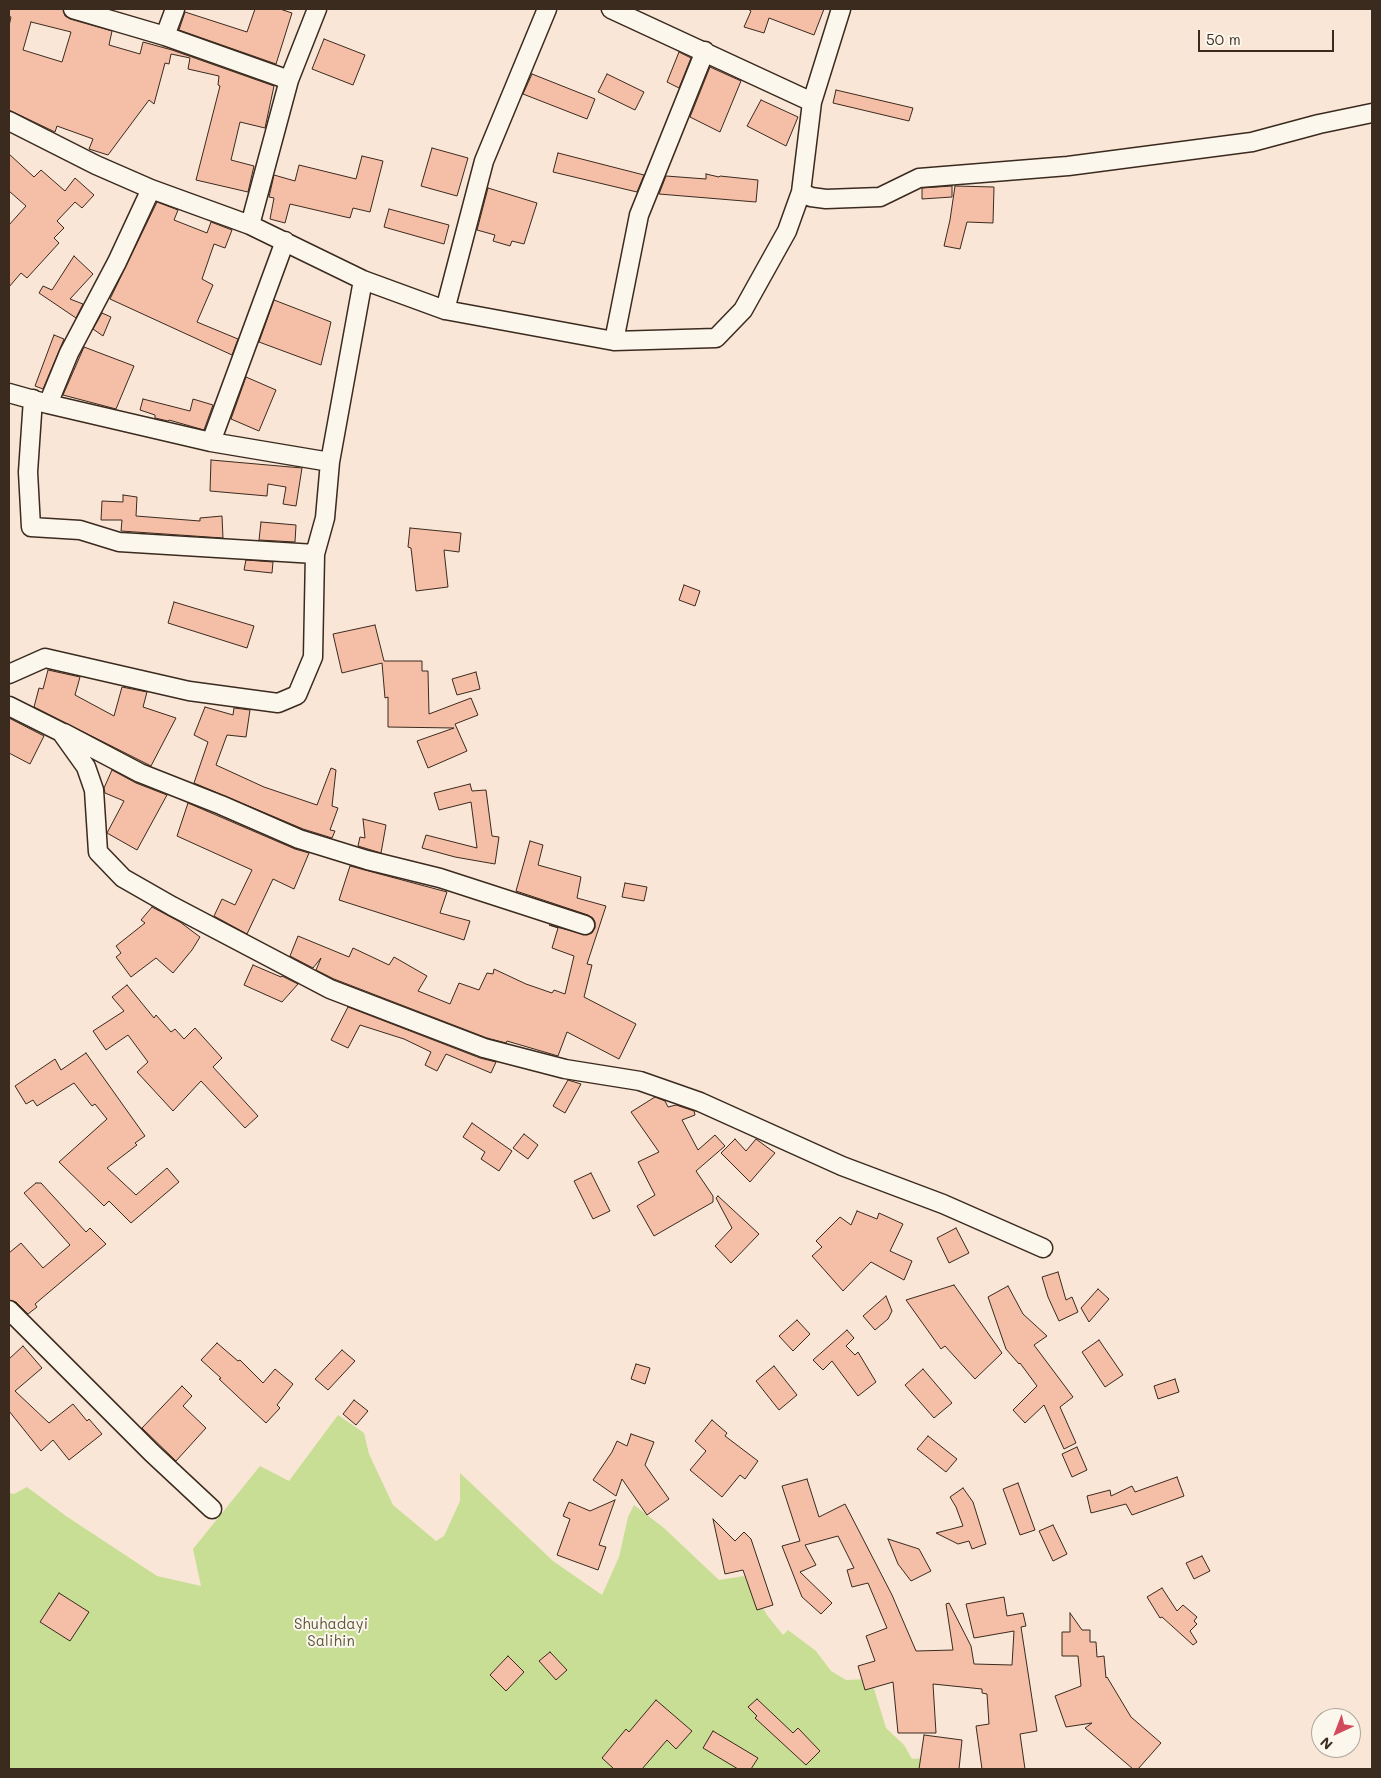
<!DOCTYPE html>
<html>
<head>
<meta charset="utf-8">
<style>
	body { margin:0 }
	#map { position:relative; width:1381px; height:1778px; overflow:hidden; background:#f9e6d7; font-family:Mali,sans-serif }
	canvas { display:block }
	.frame { position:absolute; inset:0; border:10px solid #3b2a1e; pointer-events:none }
	.north { position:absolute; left:1311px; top:1708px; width:50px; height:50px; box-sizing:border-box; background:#fbf7ec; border:1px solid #aea59a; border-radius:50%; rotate:223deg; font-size:14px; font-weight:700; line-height:20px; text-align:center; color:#3b2a1e }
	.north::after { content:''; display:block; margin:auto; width:18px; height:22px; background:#d1495b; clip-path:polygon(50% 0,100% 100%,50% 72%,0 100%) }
	.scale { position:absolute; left:1198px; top:30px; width:136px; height:22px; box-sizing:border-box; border:2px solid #3b2a1e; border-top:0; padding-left:6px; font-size:15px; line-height:18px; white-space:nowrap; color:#3b2a1e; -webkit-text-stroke:4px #fbf7ec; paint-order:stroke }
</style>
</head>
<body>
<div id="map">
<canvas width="1381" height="1778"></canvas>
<div class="frame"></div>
<div class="north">N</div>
<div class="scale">50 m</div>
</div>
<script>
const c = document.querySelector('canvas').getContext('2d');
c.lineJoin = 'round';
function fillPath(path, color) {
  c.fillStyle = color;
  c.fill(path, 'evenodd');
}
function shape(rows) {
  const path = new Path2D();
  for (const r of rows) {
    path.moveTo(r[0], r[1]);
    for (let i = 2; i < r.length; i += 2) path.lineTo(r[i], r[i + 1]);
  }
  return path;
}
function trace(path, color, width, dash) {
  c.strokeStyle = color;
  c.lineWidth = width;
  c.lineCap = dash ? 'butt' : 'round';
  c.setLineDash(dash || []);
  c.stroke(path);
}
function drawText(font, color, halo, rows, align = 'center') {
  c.font = font + ' Mali,sans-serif';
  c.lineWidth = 4;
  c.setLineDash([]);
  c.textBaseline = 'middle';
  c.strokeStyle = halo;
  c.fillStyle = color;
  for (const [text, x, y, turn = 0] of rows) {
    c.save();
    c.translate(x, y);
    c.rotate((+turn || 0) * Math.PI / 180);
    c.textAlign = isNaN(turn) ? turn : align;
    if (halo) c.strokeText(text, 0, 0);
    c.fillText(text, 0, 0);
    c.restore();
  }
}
const green = shape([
	[338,1415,364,1433,369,1454,393,1505,436,1541,444,1536,460,1501,460,1473,553,1561,602,1595,619,1557,628,1517,634,1505,664,1528,719,1580,744,1576,767,1615,783,1635,788,1630,816,1651,831,1671,846,1680,871,1679,886,1728,904,1745,912,1759,932,1757,937,1769,9,1769,9,1493,14,1494,27,1487,66,1516,157,1576,201,1586,193,1549,260,1466,289,1481]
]);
const building = shape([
	[9,9,63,9,65,16,70,19,112,31,109,45,140,54,143,42,172,50,274,86,265,128,240,122,231,160,254,166,248,192,196,180,220,86,218,85,219,76,188,69,190,58,171,54,169,64,165,63,154,104,149,100,108,155,89,149,93,139,57,126,55,132,9,110,9,26,11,17,9,16,9,9],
	[31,22,71,32,62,62,23,50,31,22],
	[255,9,280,9,292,13,276,64,179,30,185,12,247,32,255,9],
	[748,9,824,9,814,35,769,18,764,33,744,27,751,11,748,9],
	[324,39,365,55,353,85,312,69,324,39],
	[679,52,691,58,679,88,667,82,679,52],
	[710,67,741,81,720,132,690,117,710,67],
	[532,74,595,99,587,119,523,94,532,74],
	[607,74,644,92,635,110,598,92,607,74],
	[836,90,913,108,909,121,833,103,836,90],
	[761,100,798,117,786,146,747,126,761,100],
	[432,148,468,158,457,196,421,186,432,148],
	[558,153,644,175,637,192,553,172,558,153],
	[9,154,34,177,41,170,65,191,75,178,94,195,82,208,75,202,57,221,64,228,54,238,59,243,27,278,21,273,9,287,9,225,26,206,9,191,9,154],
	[362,156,383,161,370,212,353,208,350,218,290,204,285,223,270,219,274,198,269,197,274,175,295,181,299,165,356,179,362,156],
	[706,174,719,177,720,176,758,180,756,202,659,194,666,176,706,179,706,174],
	[952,186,952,197,922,199,922,188,952,186],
	[955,186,994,187,993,223,967,222,960,249,944,246,950,220,955,186],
	[488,188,537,203,524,244,512,241,510,246,493,241,495,235,477,230,488,188],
	[157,202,178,210,174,220,207,233,211,222,232,230,225,248,214,244,202,279,213,285,197,322,238,339,232,355,110,299,157,202],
	[389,209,449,225,444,244,384,227,389,209],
	[74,256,93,274,70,299,83,304,76,318,39,293,43,286,52,290,74,256],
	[274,300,331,322,321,365,259,342,274,300],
	[102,313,111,317,103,336,93,329,102,313],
	[54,335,64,339,43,389,35,386,54,335],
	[84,347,134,366,116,409,63,395,84,347],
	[246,377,276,390,259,431,231,419,246,377],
	[143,399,190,411,193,399,213,405,204,430,169,420,168,421,155,418,155,415,140,410,143,399],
	[211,460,302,468,296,506,283,504,286,487,268,484,267,496,210,491,211,460],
	[123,495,137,497,136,516,200,521,200,518,222,516,223,538,121,531,122,520,101,520,102,501,123,502,123,495],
	[261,522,296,525,295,542,259,540,261,522],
	[410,528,461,533,459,552,444,550,448,587,416,591,411,548,408,547,410,528],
	[246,560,273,562,272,573,244,570,246,560],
	[684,585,700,591,695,606,679,600,684,585],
	[174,602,254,626,247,648,168,623,174,602],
	[375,625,384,661,422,661,422,671,428,671,429,714,471,698,478,715,455,724,467,751,428,768,417,741,454,728,388,727,388,697,385,698,382,663,342,673,333,634,375,625],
	[48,670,80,677,75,695,114,716,122,687,147,692,143,707,176,718,151,766,34,707,39,688,43,689,48,670],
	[476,672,480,689,457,695,452,679,476,672],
	[205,707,233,715,234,708,250,710,246,737,227,735,216,765,264,787,317,805,331,768,336,770,332,806,338,808,330,830,335,831,332,838,303,829,194,783,208,742,194,735,205,707],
	[9,718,44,736,30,764,9,753,9,718],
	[112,770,136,783,167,795,137,850,107,833,124,801,105,793,104,788,112,770],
	[470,784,472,791,486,790,492,836,499,837,495,864,455,857,422,848,426,835,477,848,471,802,439,810,434,793,470,784],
	[188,803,295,849,309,853,294,889,273,879,247,934,214,916,222,899,235,905,252,870,177,836,188,803],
	[363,819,386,825,381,853,358,846,360,837,365,838,363,819],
	[530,841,543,845,538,865,581,877,577,898,606,906,587,964,592,965,584,997,636,1024,619,1059,567,1032,558,1056,507,1041,506,1043,487,1038,334,979,316,970,321,958,313,968,290,956,298,936,349,957,353,948,389,965,394,957,427,976,418,991,450,1004,459,983,479,990,487,973,493,974,494,969,526,984,552,993,554,990,565,994,574,956,552,948,558,928,549,925,587,935,592,933,595,928,595,922,593,918,588,915,516,891,530,841],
	[350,866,447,892,440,913,470,921,464,940,339,900,350,866],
	[625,883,647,887,644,901,622,897,625,883],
	[152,907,180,922,200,937,192,950,173,973,156,958,131,977,116,957,121,953,116,946,145,923,141,920,152,907],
	[253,965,281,977,282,976,298,984,282,1002,244,985,253,965],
	[127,985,154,1018,156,1015,171,1032,175,1029,184,1039,195,1028,222,1058,213,1067,258,1116,245,1128,201,1081,173,1111,137,1072,148,1062,128,1035,106,1050,93,1031,124,1011,112,997,127,985],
	[348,1007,480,1058,496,1062,491,1073,446,1054,437,1071,425,1065,431,1052,404,1039,360,1025,348,1048,331,1040,348,1007],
	[86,1053,145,1136,135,1143,137,1145,107,1168,136,1195,167,1168,179,1182,131,1223,109,1201,104,1206,59,1162,107,1119,95,1104,92,1106,74,1083,37,1106,33,1100,26,1104,15,1086,55,1059,61,1070,86,1053],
	[568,1080,581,1084,565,1113,553,1106,568,1080],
	[655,1097,665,1101,668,1107,676,1105,694,1111,695,1115,682,1120,698,1150,715,1135,725,1146,696,1171,713,1196,713,1202,654,1236,637,1206,655,1195,638,1162,659,1152,631,1112,655,1097],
	[472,1123,512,1151,499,1171,481,1159,485,1152,463,1137,472,1123],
	[524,1134,538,1145,528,1159,513,1148,524,1134],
	[735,1139,746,1151,756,1139,775,1153,750,1182,721,1153,735,1139],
	[591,1173,610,1211,593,1219,574,1181,591,1173],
	[36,1183,41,1183,86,1232,90,1228,106,1244,35,1304,37,1307,28,1314,16,1302,9,1300,9,1253,21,1243,43,1268,70,1245,24,1193,36,1183],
	[718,1196,759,1234,731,1263,715,1246,732,1228,716,1198,718,1196],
	[857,1211,877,1219,879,1213,903,1224,890,1251,912,1261,904,1280,871,1262,843,1291,812,1256,822,1247,816,1241,840,1217,851,1225,857,1211],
	[956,1228,969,1253,949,1263,937,1238,956,1228],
	[1058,1272,1066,1300,1072,1297,1078,1312,1059,1321,1048,1297,1042,1277,1058,1272],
	[954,1285,1002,1353,975,1379,945,1346,941,1349,906,1300,954,1285],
	[1008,1286,1023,1314,1047,1336,1034,1345,1073,1397,1060,1407,1076,1443,1064,1449,1044,1405,1025,1423,1013,1410,1037,1386,1020,1363,1019,1364,1006,1349,988,1297,1008,1286],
	[1098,1289,1109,1299,1089,1322,1081,1308,1098,1289],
	[886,1296,892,1311,888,1319,875,1330,863,1316,886,1296],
	[797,1320,810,1334,793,1351,779,1336,797,1320],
	[847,1330,854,1338,846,1346,855,1355,858,1352,876,1382,858,1396,832,1361,823,1370,813,1360,847,1330],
	[1099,1340,1123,1375,1105,1387,1082,1352,1099,1340],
	[217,1343,238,1361,240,1360,263,1383,275,1369,293,1384,277,1405,280,1408,266,1423,219,1379,221,1378,201,1360,217,1343],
	[23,1346,42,1368,15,1391,49,1423,73,1404,87,1421,89,1419,102,1434,69,1460,53,1440,41,1451,9,1411,9,1359,23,1346],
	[342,1350,355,1361,328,1390,315,1379,342,1350],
	[636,1364,650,1368,645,1384,631,1379,636,1364],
	[774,1366,797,1395,779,1410,756,1381,774,1366],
	[923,1369,952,1403,934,1418,905,1385,923,1369],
	[1175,1379,1179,1392,1158,1399,1154,1386,1175,1379],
	[182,1386,192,1396,183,1406,206,1428,176,1461,142,1428,182,1386],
	[354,1400,368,1411,356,1425,343,1414,354,1400],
	[712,1420,727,1433,725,1436,758,1461,745,1479,740,1475,722,1497,690,1470,706,1451,695,1441,712,1420],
	[631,1434,654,1442,645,1465,669,1499,647,1515,622,1479,616,1496,593,1480,612,1452,617,1441,627,1446,631,1434],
	[928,1436,957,1459,946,1472,917,1449,928,1436],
	[1077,1447,1087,1470,1072,1477,1062,1454,1077,1447],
	[1177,1477,1184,1496,1132,1515,1126,1504,1091,1513,1087,1496,1110,1490,1111,1496,1132,1486,1135,1492,1177,1477],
	[807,1479,819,1517,845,1504,892,1595,916,1651,953,1650,946,1604,949,1603,971,1646,974,1664,1012,1665,1014,1631,974,1638,966,1604,1004,1597,1007,1616,1023,1613,1026,1626,1021,1627,1037,1731,1020,1734,1025,1769,982,1769,976,1726,989,1724,987,1694,982,1693,982,1689,933,1684,936,1733,898,1733,893,1682,865,1690,858,1666,875,1661,866,1636,887,1628,868,1583,852,1587,847,1570,854,1568,838,1536,805,1545,816,1565,800,1572,832,1603,821,1614,802,1597,782,1546,800,1541,782,1486,807,1479],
	[1018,1483,1035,1530,1020,1535,1003,1489,1018,1483],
	[963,1488,973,1502,986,1544,972,1549,969,1541,958,1544,936,1533,963,1526,956,1507,950,1497,963,1488],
	[615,1500,599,1545,606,1547,598,1570,557,1555,570,1519,563,1516,569,1502,590,1511,615,1500],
	[713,1519,735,1541,744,1532,751,1539,773,1605,757,1610,743,1570,725,1574,713,1519],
	[1053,1525,1067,1554,1053,1561,1039,1531,1053,1525],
	[888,1539,919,1549,931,1571,911,1581,898,1564,888,1539],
	[1202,1556,1210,1571,1194,1579,1186,1563,1202,1556],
	[1162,1588,1177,1611,1183,1605,1197,1617,1194,1621,1197,1624,1190,1631,1197,1642,1193,1645,1162,1617,1160,1618,1147,1597,1162,1588],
	[59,1593,89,1612,70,1641,40,1622,59,1593],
	[1070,1613,1082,1630,1090,1630,1090,1642,1096,1642,1097,1657,1104,1656,1106,1678,1107,1677,1131,1717,1161,1743,1138,1769,1133,1769,1085,1728,1092,1723,1066,1727,1055,1696,1081,1686,1078,1656,1062,1656,1062,1632,1070,1632,1070,1613],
	[550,1652,567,1670,556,1680,539,1661,550,1652],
	[508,1656,524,1672,506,1691,490,1675,508,1656],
	[757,1699,793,1733,798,1728,820,1751,806,1765,755,1718,757,1716,748,1707,757,1699],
	[656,1700,692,1731,676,1749,667,1740,642,1769,614,1769,602,1758,626,1729,629,1732,656,1700],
	[713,1731,758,1758,751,1769,738,1769,703,1748,713,1731],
	[924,1735,962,1740,959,1769,919,1769,924,1735]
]);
const street = shape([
	[73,9,165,36,289,80,250,225],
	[611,9,812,102],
	[165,36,175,9],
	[289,80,317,9],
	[9,121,96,165,151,189,250,225,363,280,445,310,614,341,716,338,743,310,787,231,801,192,812,102,841,9],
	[801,192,811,197,826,199,880,197,919,178,1068,166,1252,142,1319,124,1372,113],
	[445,310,484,161,547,9],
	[614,341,639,215,705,51],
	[9,393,48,404,211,442,330,462],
	[33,399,28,472,31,527,80,530,119,542,315,554],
	[48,404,69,353,117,262,151,189],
	[211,442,285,241],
	[9,674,45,658,189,691,278,703,297,695,313,657,315,554,325,518,330,462,363,280],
	[9,706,61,732,86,767,94,790,98,852,123,878,172,906,330,989,484,1048,565,1069,640,1081,700,1102,842,1166,943,1204,1043,1248],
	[64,733,140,773,221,805,299,839,367,860,440,878,585,925],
	[9,1310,152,1453,212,1509]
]);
const parkNames = [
	["Shuhadayi",331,1624],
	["Salihin",331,1641]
];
fillPath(green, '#c7de94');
fillPath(building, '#f4bea7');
trace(building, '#3b2a1e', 1);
trace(street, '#3b2a1e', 21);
trace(street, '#fbf7ec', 18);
drawText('15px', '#5e573c', '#fbf7ec', parkNames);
</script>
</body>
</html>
